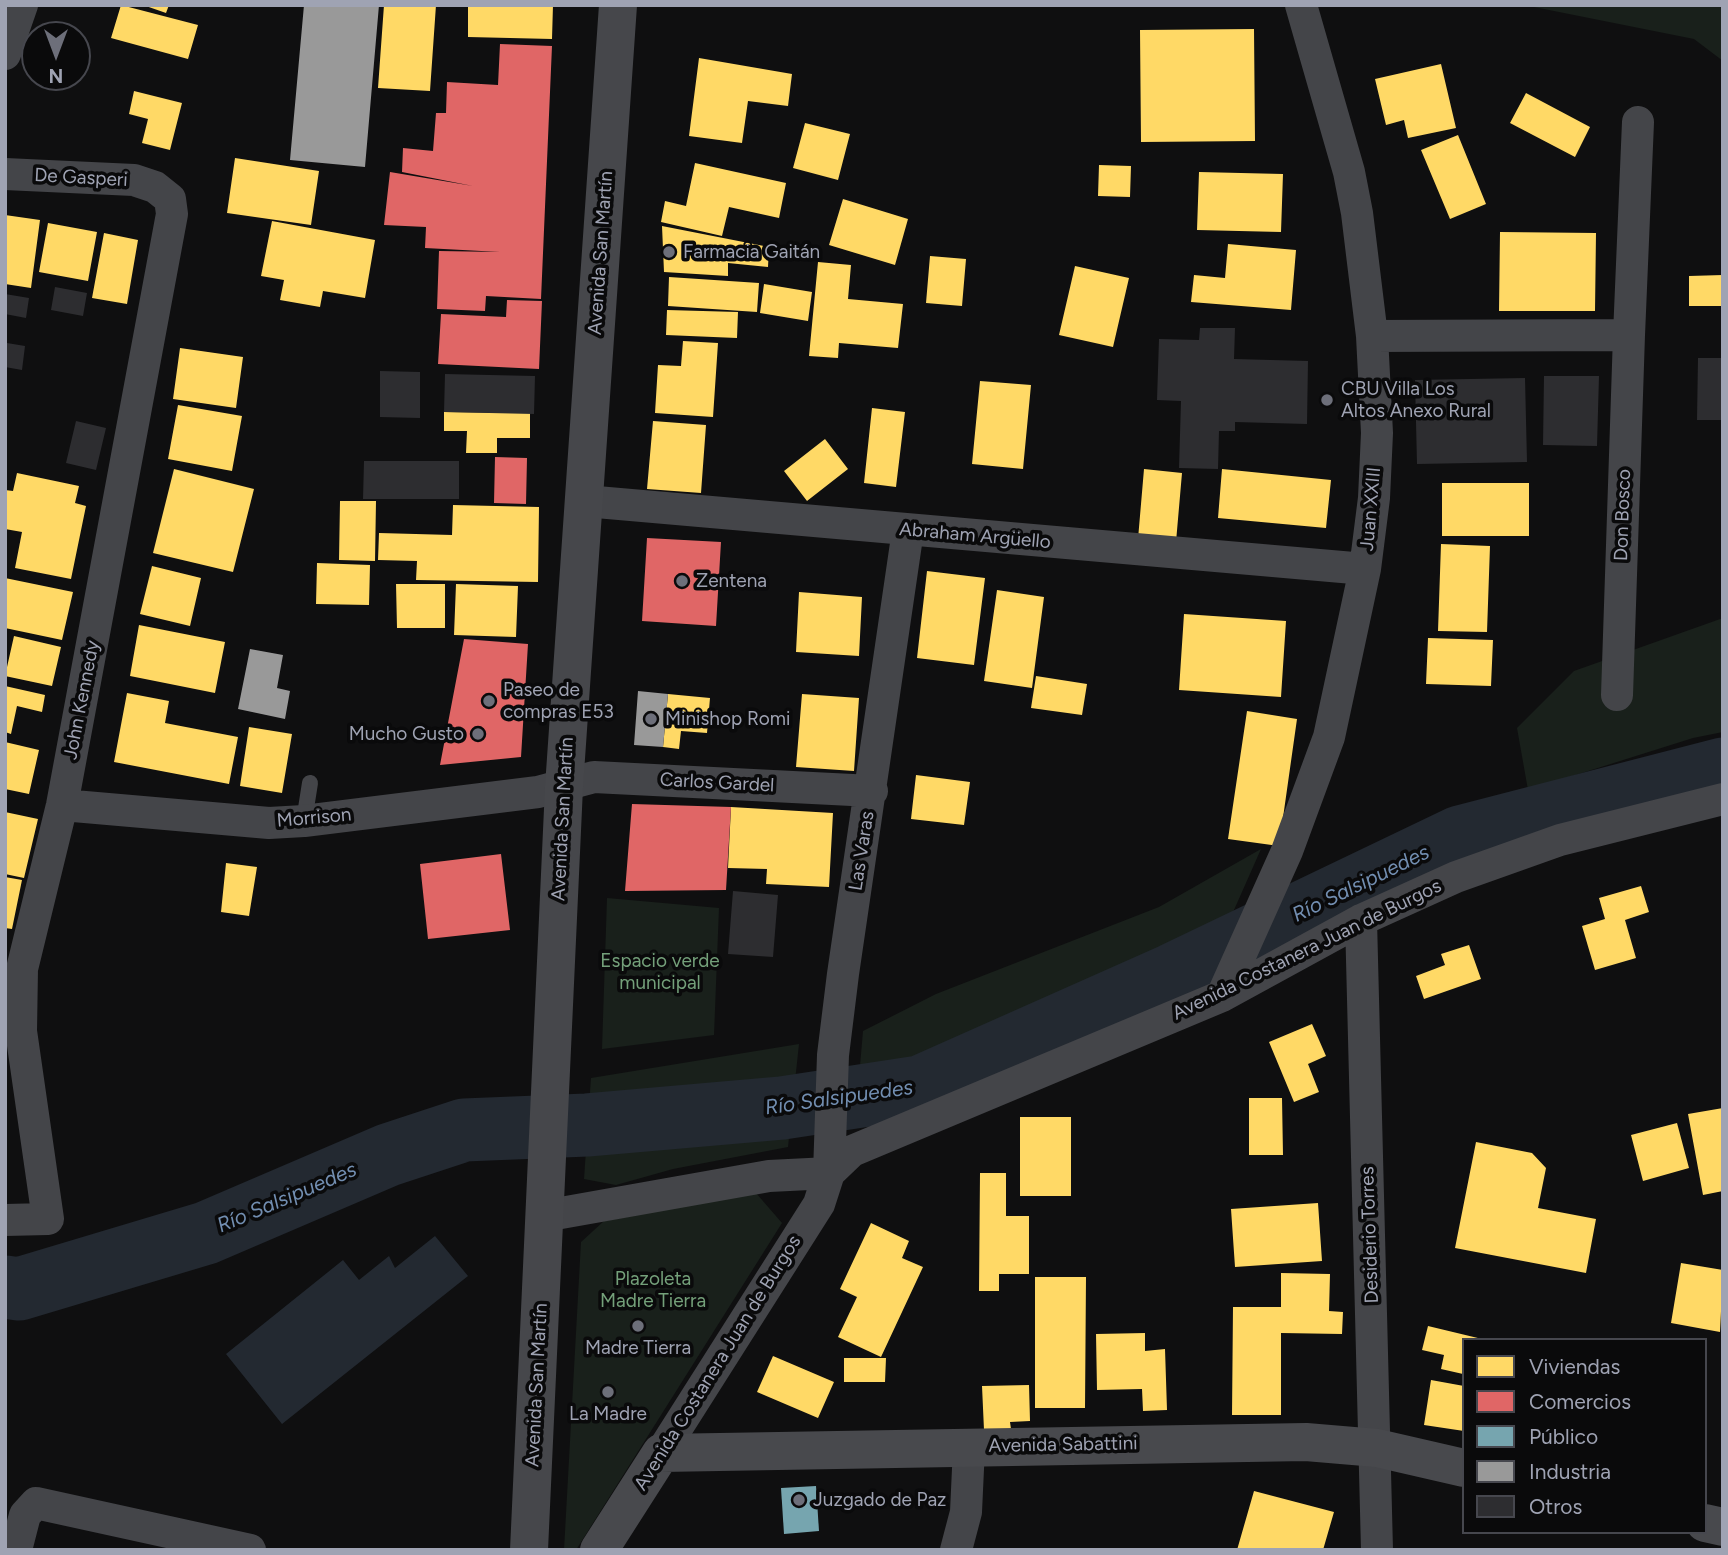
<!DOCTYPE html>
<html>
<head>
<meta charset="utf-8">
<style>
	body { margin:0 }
	#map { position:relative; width:1728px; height:1555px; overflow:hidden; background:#0f0f10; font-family:Figtree,sans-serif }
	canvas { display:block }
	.frame { position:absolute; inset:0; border:7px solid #9fa3b3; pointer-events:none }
	.legend { position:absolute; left:1462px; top:1338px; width:245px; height:196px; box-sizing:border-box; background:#0a0a0b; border:2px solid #46474e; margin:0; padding:9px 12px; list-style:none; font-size:21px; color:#9fa3b3 }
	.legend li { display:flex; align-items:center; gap:14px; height:35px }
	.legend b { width:35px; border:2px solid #46474e }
	.north { position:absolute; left:21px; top:21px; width:70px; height:70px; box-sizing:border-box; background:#0a0a0b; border:2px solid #46474e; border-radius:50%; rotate:180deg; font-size:19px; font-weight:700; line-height:28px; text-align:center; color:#9fa3b3 }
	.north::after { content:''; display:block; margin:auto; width:24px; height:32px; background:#6d6f7a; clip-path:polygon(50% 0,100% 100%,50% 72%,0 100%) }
</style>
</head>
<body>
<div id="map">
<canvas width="1728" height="1555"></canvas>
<div class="frame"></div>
<ul class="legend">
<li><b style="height:19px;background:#ffd966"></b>Viviendas</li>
<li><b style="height:19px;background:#e06666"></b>Comercios</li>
<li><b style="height:19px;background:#76a5af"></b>Público</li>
<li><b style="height:19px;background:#999"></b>Industria</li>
<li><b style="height:19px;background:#2d2d30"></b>Otros</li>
</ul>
<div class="north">N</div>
</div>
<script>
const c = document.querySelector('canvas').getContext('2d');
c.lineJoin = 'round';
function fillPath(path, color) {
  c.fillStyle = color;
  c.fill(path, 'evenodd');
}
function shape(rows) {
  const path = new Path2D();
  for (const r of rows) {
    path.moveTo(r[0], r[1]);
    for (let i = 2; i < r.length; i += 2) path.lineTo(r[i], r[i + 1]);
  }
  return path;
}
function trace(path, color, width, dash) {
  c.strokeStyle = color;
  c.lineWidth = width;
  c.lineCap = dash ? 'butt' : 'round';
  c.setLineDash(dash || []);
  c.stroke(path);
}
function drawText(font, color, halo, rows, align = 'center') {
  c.font = font + ' Figtree,sans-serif';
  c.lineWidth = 7;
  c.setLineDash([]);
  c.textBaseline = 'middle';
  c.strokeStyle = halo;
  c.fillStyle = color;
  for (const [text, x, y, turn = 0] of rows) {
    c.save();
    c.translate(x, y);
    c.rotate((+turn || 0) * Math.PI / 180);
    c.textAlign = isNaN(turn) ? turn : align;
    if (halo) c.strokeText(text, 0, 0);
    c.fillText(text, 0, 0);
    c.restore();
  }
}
const green = shape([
	[1524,5,1723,5,1723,61,1694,39],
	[1723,618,1723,732,1693,738,1528,790,1517,728,1574,671],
	[1261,849,1203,980,862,1122,856,1112,863,1031,936,994,1159,907],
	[607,898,719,908,714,1035,602,1049],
	[799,1044,788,1147,673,1169,616,1185,584,1179,591,1078],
	[756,1193,782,1223,576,1550,564,1550,581,1242,604,1221]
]);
const water = shape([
	[435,1236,468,1276,282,1424,226,1354,343,1260,359,1280,389,1256,395,1268]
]);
const homes = shape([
	[121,5,198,25,188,59,111,38],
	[143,5,169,5,166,13],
	[384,5,436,5,430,91,378,88],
	[468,5,553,5,552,39,468,37],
	[1254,29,1255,141,1141,142,1140,30],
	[699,58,792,74,788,106,748,101,742,143,689,136],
	[1441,64,1456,128,1408,138,1404,120,1386,125,1375,79],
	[134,91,182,103,170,150,142,143,148,119,129,114],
	[1526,93,1590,127,1575,157,1510,123],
	[805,123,850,134,838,180,793,168],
	[1458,135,1486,204,1450,219,1421,150],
	[235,158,319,171,311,225,227,213],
	[695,163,786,183,779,218,729,207,722,236,661,222,665,201,686,206],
	[1099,165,1131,166,1130,197,1098,196],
	[1199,172,1283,174,1281,232,1197,230],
	[843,199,908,219,895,265,829,245],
	[5,215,40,220,31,288,5,284],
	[272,221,375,240,365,298,323,291,320,307,280,300,284,280,261,276],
	[48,223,97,232,88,281,39,272],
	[662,226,769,247,768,267,728,263,728,276,664,272],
	[1500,232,1596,233,1595,311,1499,311],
	[104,233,138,240,127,304,92,298],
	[1228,244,1296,250,1291,310,1191,302,1194,275,1225,278],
	[930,256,966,259,962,306,926,303],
	[818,262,851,265,848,299,903,304,898,348,839,343,838,358,809,356],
	[1075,266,1129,278,1113,347,1059,335],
	[1723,275,1723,306,1689,306,1689,276],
	[669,277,759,283,757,312,668,306],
	[764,284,812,292,808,321,760,313],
	[667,310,738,312,737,338,666,335],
	[683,341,718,343,713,417,655,413,658,365,681,366],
	[180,348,243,357,236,408,173,399],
	[980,381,1031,385,1023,469,972,464],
	[178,405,242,416,232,471,168,459],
	[872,408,905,412,896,487,864,483],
	[444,412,530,413,530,438,497,438,497,453,466,453,467,431,444,431],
	[653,421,706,425,701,493,647,489],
	[825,439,848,469,807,501,784,471],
	[174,469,254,489,233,572,153,553],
	[1144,469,1182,473,1176,542,1138,539],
	[1222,469,1331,480,1326,528,1218,518],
	[17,473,79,486,75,503,86,506,71,579,15,568,22,532,5,529,5,490,13,491],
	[1442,483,1529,483,1529,536,1442,536],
	[340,501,376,501,375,561,339,560],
	[453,505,539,507,538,582,416,580,417,561,378,560,379,533,452,535],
	[1441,544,1490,546,1487,632,1438,631],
	[317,563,370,565,369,605,316,604],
	[152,566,201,578,190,626,140,614],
	[927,571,985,578,974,665,917,658],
	[5,578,73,592,62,640,5,628],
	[396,584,445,584,445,628,397,628],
	[456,584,518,586,516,637,454,635],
	[997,590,1044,597,1032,688,984,681],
	[799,592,862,597,859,656,796,652],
	[1184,614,1286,621,1281,697,1179,690],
	[139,625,225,642,215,693,130,676],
	[14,636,61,647,52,686,5,676],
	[1428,638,1493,640,1491,686,1426,684],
	[1036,676,1087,684,1082,715,1031,708],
	[5,686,45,695,42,712,17,706,11,734,5,732],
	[127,693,169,701,165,723,238,737,229,784,114,762],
	[668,694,710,698,707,733,681,731,679,749,663,747],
	[802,694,859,698,854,771,796,767],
	[1247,711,1297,719,1279,846,1228,839],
	[249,727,292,734,282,793,240,786],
	[5,742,39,750,29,794,5,789],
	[916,775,970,782,964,825,911,819],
	[731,807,833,813,829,887,766,884,767,869,728,868],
	[5,812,38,819,24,878,5,874],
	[226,863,257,867,249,916,221,912],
	[5,877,22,880,12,929,5,928],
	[1641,886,1649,912,1625,920,1636,958,1595,970,1582,926,1605,919,1599,898],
	[1469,945,1481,979,1424,999,1416,976,1445,965,1441,954],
	[1312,1024,1326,1056,1308,1064,1319,1092,1294,1102,1269,1042],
	[1249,1098,1282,1098,1283,1155,1249,1155],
	[1723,1108,1723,1191,1703,1195,1688,1114],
	[1020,1117,1071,1117,1071,1196,1020,1196],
	[1677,1123,1689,1168,1643,1181,1631,1135],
	[1476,1142,1532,1153,1546,1168,1538,1208,1596,1219,1586,1273,1455,1248],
	[980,1173,1006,1173,1006,1216,1029,1216,1029,1274,999,1274,999,1291,979,1291],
	[1318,1203,1322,1261,1235,1267,1231,1209],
	[871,1223,909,1241,902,1258,923,1267,881,1357,838,1337,857,1297,840,1289],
	[1681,1263,1723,1270,1720,1332,1671,1323],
	[1281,1273,1330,1274,1329,1311,1343,1312,1342,1334,1281,1333,1281,1415,1232,1415,1233,1307,1281,1307],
	[1035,1277,1086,1277,1085,1408,1035,1408],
	[1428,1326,1482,1339,1464,1340,1463,1374,1441,1369,1444,1355,1422,1350],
	[1145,1333,1145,1351,1165,1349,1167,1410,1143,1411,1142,1389,1097,1390,1096,1334],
	[773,1356,834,1382,818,1418,757,1392],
	[844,1358,886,1358,885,1382,844,1382],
	[1431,1380,1464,1386,1464,1431,1424,1425],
	[1029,1385,1030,1421,1010,1422,1011,1429,984,1430,982,1386],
	[1254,1491,1334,1512,1323,1550,1237,1550]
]);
const shops = shape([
	[500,44,552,46,541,299,486,296,485,311,437,309,439,251,500,252,425,248,426,227,384,225,390,172,473,186,402,172,403,148,433,151,436,113,446,113,447,82,498,85],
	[507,300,542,301,539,369,438,364,441,314,506,317],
	[495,457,527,458,526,504,494,503],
	[647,538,721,542,716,626,642,621],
	[464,639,528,644,521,757,440,765],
	[632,804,731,807,726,890,625,891],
	[501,854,510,930,428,939,420,864]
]);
const public = shape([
	[816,1486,819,1531,784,1534,781,1488]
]);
const industry = shape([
	[304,5,379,5,365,167,290,160],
	[250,649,283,655,277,688,290,691,285,719,238,709],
	[638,691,668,694,663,747,634,745]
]);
const river = shape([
	[5,1287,19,1289,206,1233,388,1155,464,1130,587,1125,782,1108,920,1087,1172,975,1460,837,1723,769]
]);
const building = shape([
	[55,287,87,293,83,316,51,310],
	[5,294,29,298,26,318,5,314],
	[1200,328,1235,328,1234,359,1308,361,1307,424,1235,422,1235,431,1219,431,1218,469,1179,468,1181,401,1157,400,1159,339,1199,340],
	[7,343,25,346,22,370,5,367],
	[1698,358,1723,358,1723,420,1697,420],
	[380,371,420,372,420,418,380,417],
	[445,374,535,376,534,414,444,412],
	[1544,376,1599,376,1597,446,1543,445],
	[1525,378,1527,462,1417,464,1415,380],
	[76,421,106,428,96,470,66,463],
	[364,461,459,461,459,499,363,499],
	[733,891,778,895,773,957,728,954]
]);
const lane = shape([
	[304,821,310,783]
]);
const street = shape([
	[5,54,22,5],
	[5,174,134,180,155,187,170,199,172,214,62,805,22,969,21,1031,48,1219,5,1220],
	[1372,336,1629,335,1638,122],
	[585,501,1365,569],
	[1617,695,1629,335],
	[62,805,269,823,304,821,538,792,594,777,872,791],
	[1361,920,1377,1550],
	[1222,996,1287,851,1329,737,1365,569,1374,498,1377,433,1372,336,1357,213,1349,172,1301,5],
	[829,1173,833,1055,843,974,908,530],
	[544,1216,769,1176,829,1173],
	[661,1453,819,1204,829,1173,852,1151,1222,996,1361,920,1456,877,1560,840,1723,799],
	[16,1550,25,1515,36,1503,250,1550],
	[956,1550,966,1512,969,1447]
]);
const secondary = shape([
	[1705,1523,1723,1527],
	[599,1550,661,1453,1306,1442,1377,1448,1464,1468]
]);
const primary = shape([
	[529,1550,564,787,618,5]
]);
const markers = [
	[669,252,7,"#6d6f7a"],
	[1327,400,7,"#6d6f7a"],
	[682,581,7,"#6d6f7a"],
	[489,701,7,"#6d6f7a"],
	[651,719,7,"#6d6f7a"],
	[478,734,7,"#6d6f7a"],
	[638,1326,7,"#6d6f7a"],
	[608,1392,7,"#6d6f7a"],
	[799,1500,7,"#6d6f7a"]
];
const streetNames = [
	["De Gasperi",81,178,3],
	["Avenida San Martín",601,253,-86],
	["Juan XXIII",1371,509,-85],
	["Don Bosco",1623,515,-88],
	["Abraham Argüello",975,536,5],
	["John Kennedy",82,700,-79],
	["Carlos Gardel",717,783,3],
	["Morrison",314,818,-5],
	["Avenida San Martín",563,819,-87],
	["Las Varas",862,851,-81],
	["Avenida Costanera Juan de Burgos",1307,950,-26],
	["Desiderio Torres",1370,1235,-92],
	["Avenida Costanera Juan de Burgos",718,1363,-58],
	["Avenida San Martín",537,1385,-87],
	["Avenida Sabattini",1063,1445,-1]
];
const poiNames = [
	["Farmacia Gaitán",683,252],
	["CBU Villa Los",1341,389],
	["Altos Anexo Rural",1341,411],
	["Zentena",696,581],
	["Paseo de",503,690],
	["compras E53",503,712],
	["Minishop Romi",665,719],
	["Mucho Gusto",464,734,"right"],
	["Madre Tierra",638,1348,"center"],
	["La Madre",608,1414,"center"],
	["Juzgado de Paz",813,1500]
];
const parkNames = [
	["Espacio verde",660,961],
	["municipal",660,983],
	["Plazoleta",653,1279],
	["Madre Tierra",653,1301]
];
const waterNames = [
	["Río Salsipuedes",1361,884,-26],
	["Río Salsipuedes",839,1098,-8],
	["Río Salsipuedes",287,1198,-23]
];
fillPath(green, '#19201b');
fillPath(water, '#232931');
fillPath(homes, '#ffd966');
fillPath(shops, '#e06666');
fillPath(public, '#76a5af');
fillPath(industry, '#999');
trace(river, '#232931', 63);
fillPath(building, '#2d2d30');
trace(lane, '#444549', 16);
trace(street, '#444549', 32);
trace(secondary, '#48494d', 38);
trace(primary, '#46474b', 38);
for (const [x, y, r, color] of markers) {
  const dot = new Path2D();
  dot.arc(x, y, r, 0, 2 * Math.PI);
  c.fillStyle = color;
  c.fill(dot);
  trace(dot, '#0a0a0b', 2.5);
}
drawText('19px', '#9fa3b3', '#0a0a0b', streetNames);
drawText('19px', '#9fa3b3', '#0a0a0b', poiNames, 'left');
drawText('19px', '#74a07a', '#0a0a0b', parkNames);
drawText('italic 21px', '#728eb1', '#0a0a0b', waterNames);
</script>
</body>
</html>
